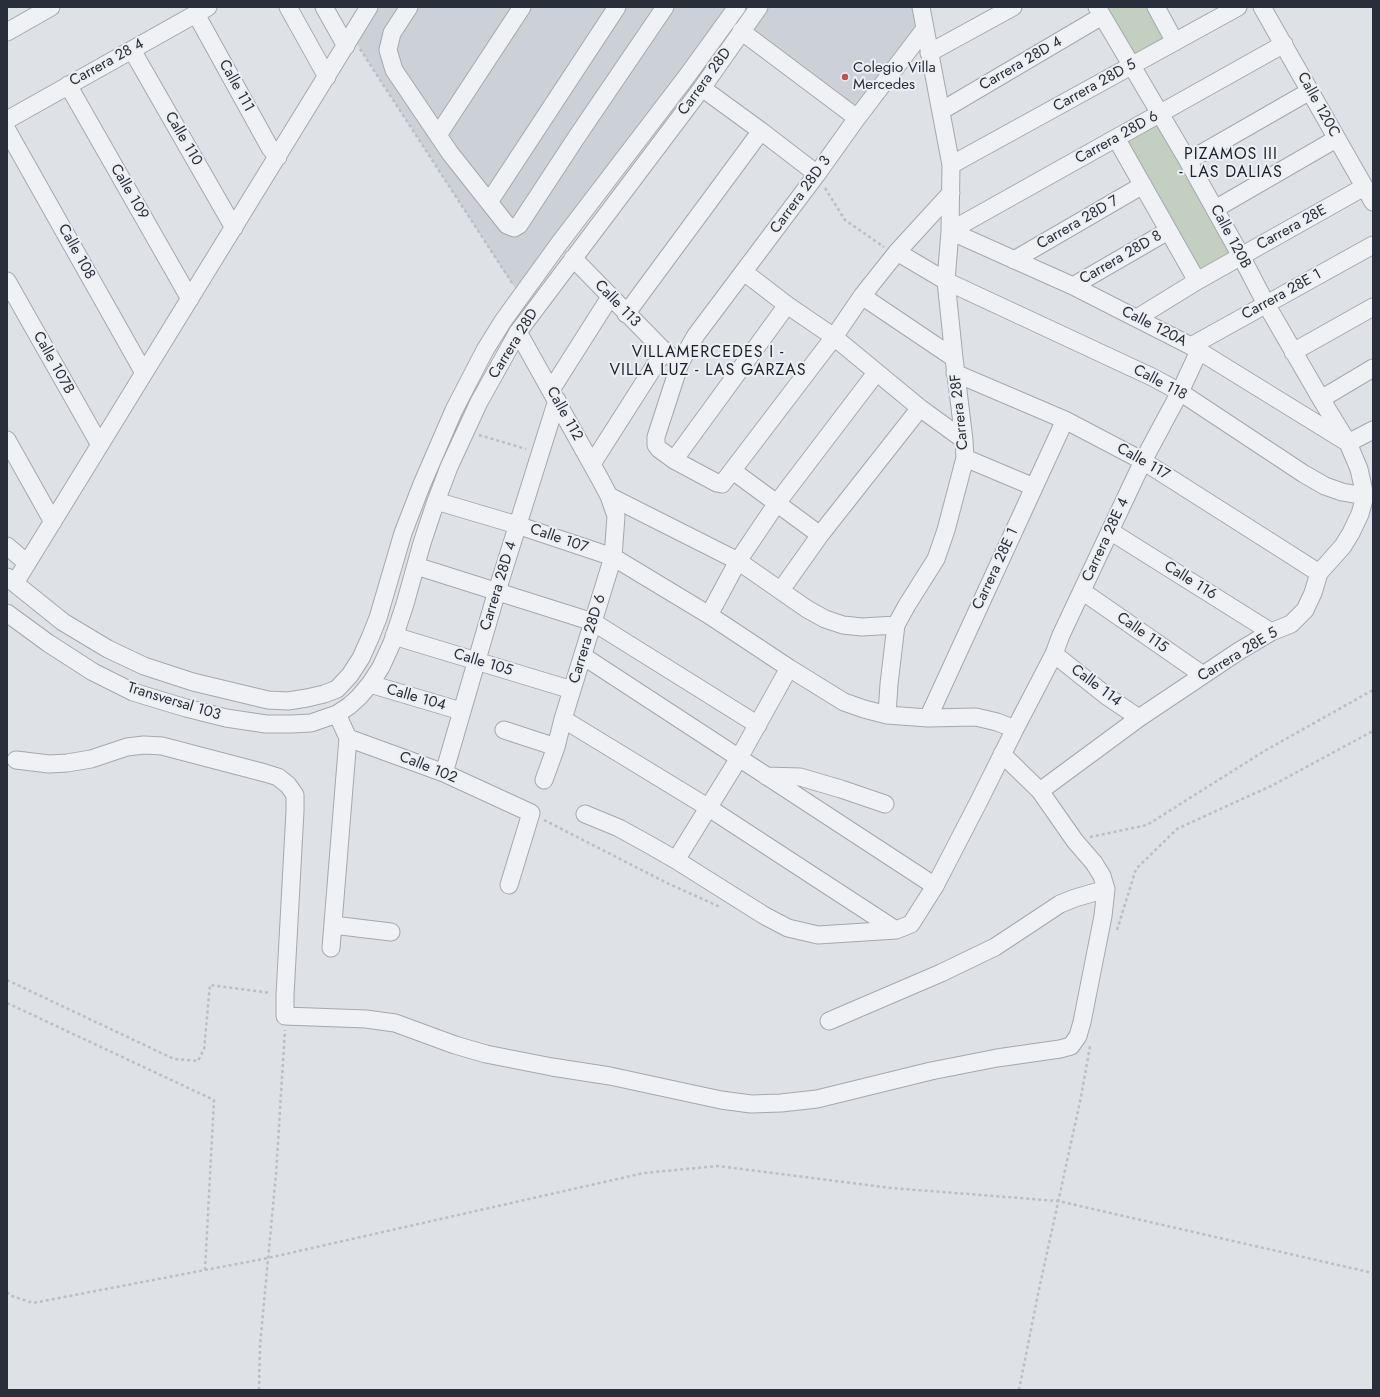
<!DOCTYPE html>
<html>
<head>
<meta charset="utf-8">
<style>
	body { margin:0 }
	#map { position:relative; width:1380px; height:1397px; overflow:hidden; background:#dee1e6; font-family:Jost,sans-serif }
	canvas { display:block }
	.frame { position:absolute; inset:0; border:8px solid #292e3b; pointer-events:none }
</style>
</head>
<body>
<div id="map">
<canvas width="1380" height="1397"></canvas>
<div class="frame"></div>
</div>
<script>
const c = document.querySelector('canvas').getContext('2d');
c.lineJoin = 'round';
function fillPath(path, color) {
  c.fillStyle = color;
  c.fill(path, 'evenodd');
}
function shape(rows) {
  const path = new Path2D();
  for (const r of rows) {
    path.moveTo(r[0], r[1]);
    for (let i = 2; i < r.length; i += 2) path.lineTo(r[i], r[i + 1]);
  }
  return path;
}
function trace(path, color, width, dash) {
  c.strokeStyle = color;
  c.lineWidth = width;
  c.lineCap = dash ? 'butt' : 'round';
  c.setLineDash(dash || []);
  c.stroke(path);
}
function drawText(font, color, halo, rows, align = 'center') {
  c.font = font + ' Jost,sans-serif';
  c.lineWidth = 4;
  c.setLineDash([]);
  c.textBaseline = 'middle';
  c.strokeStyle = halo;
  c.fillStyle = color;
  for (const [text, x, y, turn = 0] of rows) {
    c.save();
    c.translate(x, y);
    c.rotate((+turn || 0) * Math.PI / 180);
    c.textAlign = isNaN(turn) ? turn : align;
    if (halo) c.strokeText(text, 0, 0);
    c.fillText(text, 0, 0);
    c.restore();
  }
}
const built = shape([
	[369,7,737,7,521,297,351,35],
	[759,7,921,7,924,30,857,118,741,31]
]);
const green = shape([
	[1105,7,1153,7,1171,40,1136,61],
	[1156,122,1231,254,1197,275,1118,136]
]);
const path = shape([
	[360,49,512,283],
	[825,188,845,220,884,247],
	[479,435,526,449],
	[544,820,665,882,720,907],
	[1090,837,1147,825,1266,750,1373,690],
	[1117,930,1136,869,1177,829,1273,785,1373,731],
	[7,980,174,1059,198,1061,204,1049,210,985,271,993],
	[7,1003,214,1100,205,1270],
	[7,1292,9,1295,33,1303,268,1258,644,1173,718,1166,891,1188,1058,1201,1373,1273],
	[259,1390,260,1345,276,1174,285,1030],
	[1019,1390,1038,1294,1081,1097,1090,1046]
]);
const minor = shape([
	[288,7,327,77],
	[324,7,346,46],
	[409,7,392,33,388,50,394,70,450,153,507,225,514,228,519,225,578,135,665,7],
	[1156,7,1175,42],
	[1262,7,1373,202],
	[196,14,270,148,278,157],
	[924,30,857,118,817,174,696,335,680,363,656,437,656,445,659,449,674,460,717,483,722,484,834,337,862,296,897,252,951,193],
	[741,31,857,118],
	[7,32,51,7],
	[132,50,234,228],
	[929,53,1013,7],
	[68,85,190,299],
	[702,88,761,131,817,174],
	[941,111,1102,16],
	[7,120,208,7],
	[7,130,144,373],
	[438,135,522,7],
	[1116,138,1197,281],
	[1188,161,1310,91],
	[951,165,1238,7],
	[489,202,617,7],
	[1215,209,1336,139],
	[950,231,1073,286,1191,346,1345,441],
	[950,231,1284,44],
	[897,252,946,281,1152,377,1180,392,1304,474,1325,486,1342,492,1365,496],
	[573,258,664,351,680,363],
	[1014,260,1143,185],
	[744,272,787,305,834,337,920,408,964,440],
	[7,281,100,445],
	[1073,286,1168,231],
	[862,296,954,358],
	[626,314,761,131],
	[1137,318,1197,281,1364,187],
	[518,332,600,479,609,496,616,516,613,557,563,719,556,747,544,780],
	[1191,346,1373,245],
	[1293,352,1373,307],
	[876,373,777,503,738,561,807,609,825,619,843,625,862,627,896,625],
	[955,373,1065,420,1143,461,1291,555,1319,573],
	[551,390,610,297],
	[1321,399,1373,368],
	[7,440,53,522],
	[1348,443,1373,430],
	[965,458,1034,487],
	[674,460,787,305],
	[592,464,664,351],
	[733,471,820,535],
	[609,496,738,561,709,615],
	[436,501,517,525,613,557,709,615,789,668,844,702,864,709,887,715,928,718,976,717,997,722,1015,729],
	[1110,531,1271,632],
	[7,546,27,563],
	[416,566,593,622,758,725],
	[7,577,63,622,108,649,144,666,193,682,268,700,288,701,307,698,324,694,337,689,350,675,361,658,370,638,378,618,403,533,422,484,454,410,485,350,503,321,558,245,687,76,737,7],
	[15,583,369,7],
	[781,590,820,535,920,408],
	[1082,591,1203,675],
	[7,613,48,643,93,672,133,692,186,708,226,718,266,724,292,724,311,723,337,714,349,706,359,697,370,684,381,667,392,643,405,604,422,543,435,504,449,467,479,402,518,332,702,88,759,7],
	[394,636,572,690],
	[1054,654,1108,697,1139,718],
	[583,656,935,886],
	[370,684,461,711],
	[337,714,348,738,444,773,531,813,509,885],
	[887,715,889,684,896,625,907,605,936,559,946,530,965,458,964,440,954,358,946,281,950,231,951,165,921,7],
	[928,718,1065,420],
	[563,719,709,808,896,930],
	[504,730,556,747],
	[16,760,49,764,67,763,91,759,127,747,144,745,162,746,265,773,278,777,288,785,295,795,295,811,285,995,285,1016,366,1019,395,1023,455,1045,486,1054,552,1067,610,1076,721,1100,751,1104,781,1103,817,1099,931,1071,997,1058,1060,1049,1071,1046,1078,1036,1082,1022,1103,916,1106,889],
	[444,773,497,591,557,400],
	[766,776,800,777,841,789,885,804],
	[1040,791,1139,718,1239,651,1271,632,1291,624,1305,610,1313,593,1319,573,1343,546,1351,533,1360,514,1365,496,1359,469,1348,443,1321,399,1266,304,1241,256,1188,161,1097,7],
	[585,814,619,828,648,844,676,860,765,916,788,928,818,935,896,930,911,924,935,886,978,803,1015,729,1054,654,1061,635,1110,531,1143,461,1180,392,1199,351],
	[676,860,739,758,789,668],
	[333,925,391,932],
	[331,948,348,738],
	[829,1021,941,973,995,947,1060,904,1075,898,1106,889,1102,876,1094,863,1075,841,1040,791,1002,754]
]);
const markers = [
	[845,77,4,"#be5058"]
];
const streetNames = [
	["Carrera 28 4",107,63,-29],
	["Carrera 28D 4",1021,64,-30],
	["Carrera 28D",705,82,-54],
	["Calle 111",236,86,61],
	["Carrera 28D 5",1095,86,-29],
	["Calle 120C",1318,105,61],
	["Carrera 28D 6",1117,138,-29],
	["Calle 110",183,139,60],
	["Calle 109",129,192,60],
	["Carrera 28D 3",801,195,-54],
	["Carrera 28D 7",1078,223,-30],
	["Carrera 28E",1292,228,-29],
	["Calle 120B",1230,237,62],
	["Calle 108",76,252,61],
	["Carrera 28D 8",1121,258,-30],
	["Carrera 28E 1",1282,295,-29],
	["Calle 113",617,304,46],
	["Calle 120A",1154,327,27],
	["Carrera 28D",514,344,-58],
	["Calle 107B",53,363,61],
	["Calle 118",1160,383,28],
	["Carrera 28F",960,412,-96],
	["Calle 112",564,414,61],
	["Calle 117",1143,462,30],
	["Calle 107",559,539,19],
	["Carrera 28E 4",1106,540,-65],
	["Carrera 28E 1",996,569,-65],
	["Calle 116",1190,581,32],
	["Carrera 28D 4",499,586,-73],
	["Calle 115",1142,633,35],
	["Carrera 28D 6",588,639,-73],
	["Carrera 28E 5",1238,655,-31],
	["Calle 105",483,663,17],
	["Calle 114",1096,686,37],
	["Calle 104",416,698,16],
	["Transversal 103",174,702,17],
	["Calle 102",428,768,22]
];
const poiNames = [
	["Colegio Villa",853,68],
	["Mercedes",853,85]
];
const neighbourhoodNames = [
	["PIZAMOS III",1231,155],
	["- LAS DALIAS",1231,173],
	["VILLAMERCEDES I -",708,353],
	["VILLA LUZ - LAS GARZAS",708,371]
];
fillPath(built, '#ccd0d7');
fillPath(green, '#c3cfc0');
trace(minor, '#a4a8af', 19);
trace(path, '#bcbec5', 2.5, [3, 3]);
trace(minor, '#f0f1f5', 17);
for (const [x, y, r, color] of markers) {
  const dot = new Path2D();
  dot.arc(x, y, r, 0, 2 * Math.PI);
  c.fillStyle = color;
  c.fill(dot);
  trace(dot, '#edeff4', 1.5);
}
drawText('15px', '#292e3b', '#edeff4', streetNames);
drawText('15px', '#292e3b', '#edeff4', poiNames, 'left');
c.letterSpacing = '1px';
drawText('16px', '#1b202c', '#edeff4', neighbourhoodNames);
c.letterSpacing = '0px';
</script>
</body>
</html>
